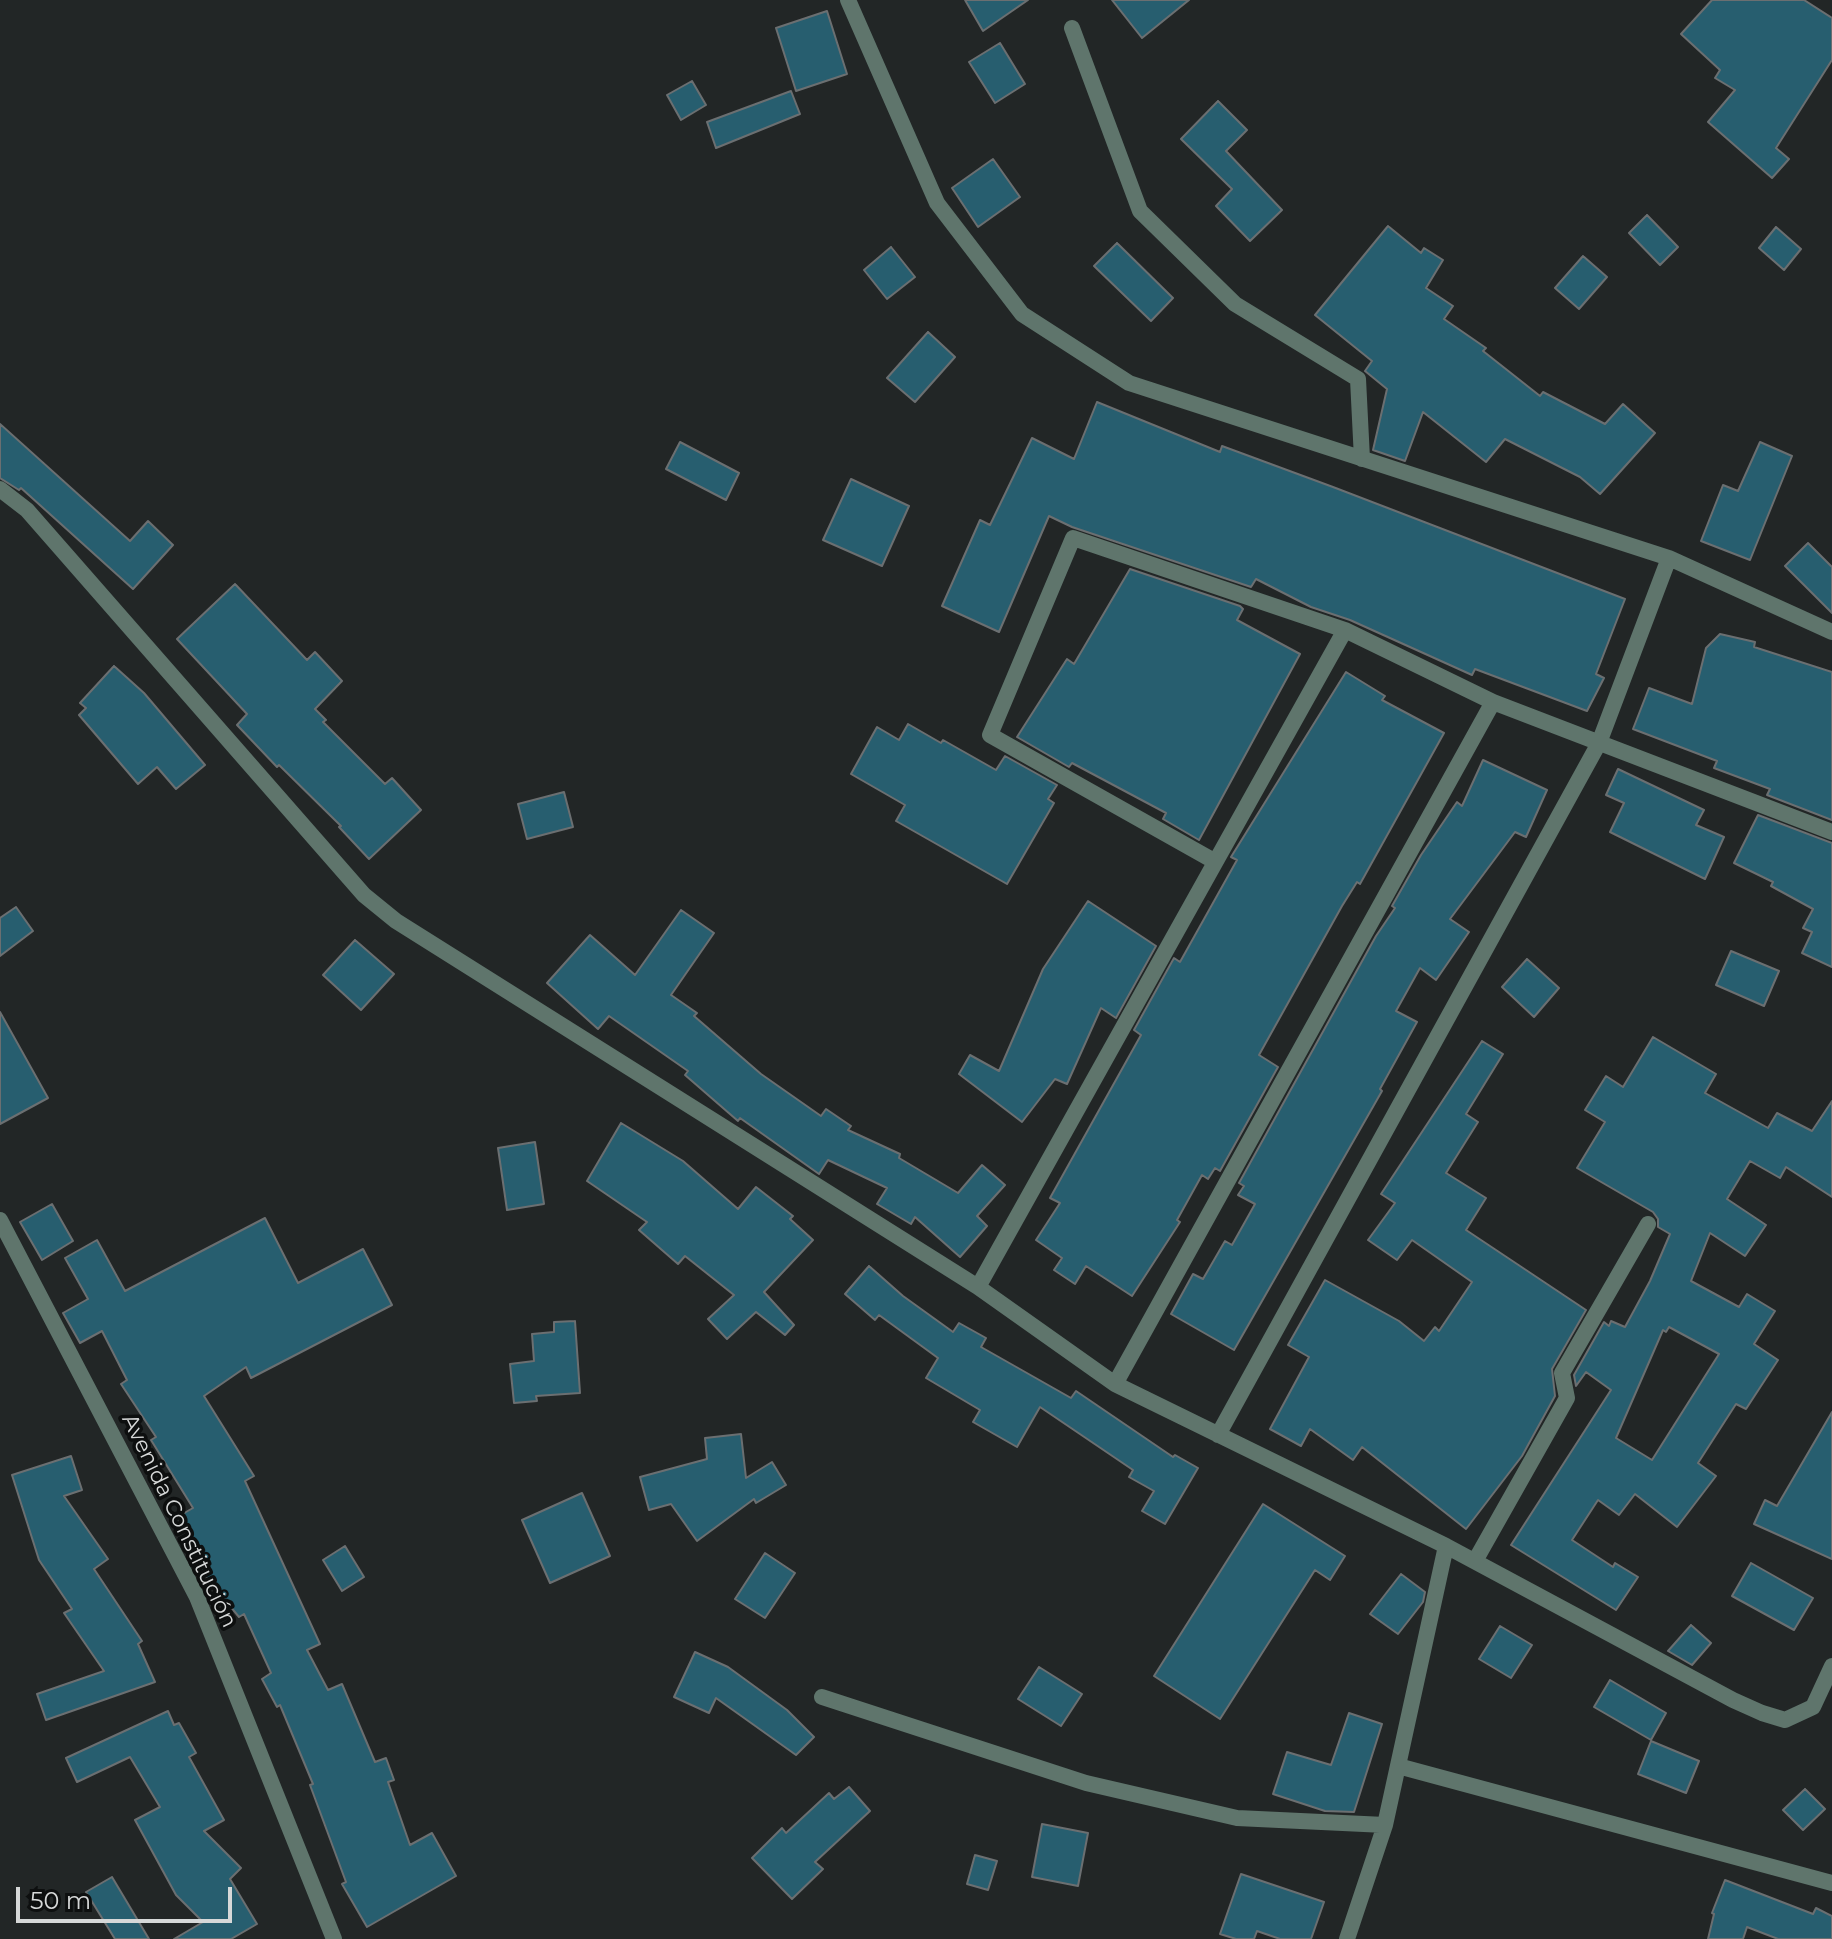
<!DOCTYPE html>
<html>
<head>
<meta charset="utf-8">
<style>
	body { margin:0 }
	#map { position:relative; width:1832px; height:1939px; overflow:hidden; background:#222626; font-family:Montserrat,sans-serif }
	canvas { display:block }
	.scale { position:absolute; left:16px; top:1887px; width:216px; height:36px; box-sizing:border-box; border:4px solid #d6d8d8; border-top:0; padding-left:10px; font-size:24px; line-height:28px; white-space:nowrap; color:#d6d8d8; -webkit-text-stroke:6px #0d0f0f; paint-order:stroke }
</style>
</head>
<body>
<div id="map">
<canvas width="1832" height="1939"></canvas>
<div class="scale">50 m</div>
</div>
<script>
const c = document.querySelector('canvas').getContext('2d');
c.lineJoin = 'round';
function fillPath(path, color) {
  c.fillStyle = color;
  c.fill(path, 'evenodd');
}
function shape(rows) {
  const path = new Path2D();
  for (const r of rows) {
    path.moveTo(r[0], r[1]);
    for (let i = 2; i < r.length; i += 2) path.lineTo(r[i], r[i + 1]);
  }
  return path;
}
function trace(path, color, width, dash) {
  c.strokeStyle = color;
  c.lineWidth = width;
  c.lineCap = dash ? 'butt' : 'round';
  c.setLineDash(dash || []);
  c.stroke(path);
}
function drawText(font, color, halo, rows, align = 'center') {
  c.font = font + ' Montserrat,sans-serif';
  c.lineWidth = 7;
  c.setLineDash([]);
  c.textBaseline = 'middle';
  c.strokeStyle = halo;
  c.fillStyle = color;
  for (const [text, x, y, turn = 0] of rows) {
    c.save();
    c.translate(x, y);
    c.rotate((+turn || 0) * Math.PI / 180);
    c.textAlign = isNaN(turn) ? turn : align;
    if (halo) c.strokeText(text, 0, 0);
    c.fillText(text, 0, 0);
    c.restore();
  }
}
const building = shape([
	[965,0,1028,0,983,31,965,0],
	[1112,0,1189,0,1142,38,1112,0],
	[1712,0,1804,0,1832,18,1832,60,1776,148,1789,159,1772,178,1708,122,1735,90,1715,78,1720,70,1681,34,1712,0],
	[827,11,847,74,796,91,776,28,827,11],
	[1000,43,1025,84,995,103,969,62,1000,43],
	[692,81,706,105,681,120,667,95,692,81],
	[791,91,800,114,716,148,707,122,791,91],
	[1218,101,1247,130,1226,151,1282,210,1250,241,1216,206,1232,189,1181,139,1218,101],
	[993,159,1020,197,978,227,952,188,993,159],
	[1647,215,1678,247,1660,265,1629,233,1647,215],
	[1388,226,1421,253,1424,248,1443,260,1426,288,1453,306,1444,319,1486,348,1483,351,1540,396,1543,392,1605,424,1623,404,1655,433,1600,494,1580,477,1505,439,1486,462,1423,412,1405,461,1373,450,1387,389,1365,371,1372,361,1315,315,1388,226],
	[1776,227,1801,249,1784,270,1759,248,1776,227],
	[1117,243,1173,298,1151,321,1094,266,1117,243],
	[891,247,915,277,887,299,864,270,891,247],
	[1583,256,1607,277,1579,309,1555,288,1583,256],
	[928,332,955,357,915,402,887,378,928,332],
	[1097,402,1220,452,1222,446,1333,487,1625,599,1596,674,1604,678,1587,711,1475,669,1472,675,1350,620,1311,607,1256,579,1251,587,1072,527,1049,516,999,632,942,606,980,520,990,525,1032,438,1074,459,1097,402],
	[0,424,130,541,148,521,173,545,133,589,21,488,19,490,0,478,0,424],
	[680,442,739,473,726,500,666,469,680,442],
	[1760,442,1792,456,1750,560,1701,541,1723,485,1738,491,1760,442],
	[851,479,909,506,882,566,823,540,851,479],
	[1808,543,1832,567,1832,613,1785,566,1808,543],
	[1130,569,1240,606,1243,609,1237,620,1300,654,1199,840,1163,819,1166,813,1072,763,1069,767,1017,737,1067,659,1074,664,1130,569],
	[235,584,307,660,315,652,342,681,315,709,326,720,323,722,385,784,392,778,421,810,369,859,339,827,341,826,279,765,277,767,237,725,247,714,177,639,235,584],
	[1720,634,1755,642,1754,647,1832,672,1832,820,1767,795,1770,789,1714,768,1717,761,1633,729,1649,688,1692,704,1706,648,1720,634],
	[114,666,144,693,205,765,176,789,157,767,138,784,79,715,86,708,80,703,114,666],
	[1346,672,1385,696,1382,700,1444,733,1360,884,1357,882,1342,906,1259,1055,1278,1067,1220,1171,1215,1168,1208,1179,1202,1175,1177,1220,1180,1222,1132,1296,1086,1266,1075,1284,1054,1270,1062,1258,1036,1240,1060,1203,1050,1198,1141,1035,1134,1030,1174,958,1180,962,1237,860,1231,857,1346,672],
	[908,724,941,743,943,740,996,770,1005,756,1057,785,1048,799,1054,803,1007,884,896,821,905,805,851,774,877,727,899,740,908,724],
	[1483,760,1547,790,1526,837,1515,832,1450,919,1469,932,1436,980,1420,968,1396,1011,1417,1022,1380,1089,1382,1091,1234,1350,1171,1314,1193,1274,1203,1279,1225,1241,1232,1245,1255,1204,1238,1195,1244,1186,1239,1183,1376,936,1395,908,1392,906,1421,855,1457,802,1462,806,1483,760],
	[1618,769,1704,810,1696,825,1724,837,1705,879,1610,832,1624,803,1606,795,1618,769],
	[564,792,573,827,527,839,518,804,564,792],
	[1758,815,1832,843,1832,967,1802,953,1812,932,1803,928,1813,909,1771,886,1773,882,1734,863,1758,815],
	[1088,901,1156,946,1116,1018,1101,1008,1067,1084,1055,1079,1022,1122,959,1074,970,1055,999,1071,1043,969,1088,901],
	[16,907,33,931,0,956,0,918,16,907],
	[681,910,714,933,671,995,697,1013,694,1016,761,1074,821,1116,826,1109,851,1126,848,1130,900,1154,899,1158,958,1193,982,1165,1005,1185,977,1216,987,1226,960,1257,915,1217,911,1224,877,1204,887,1188,828,1160,819,1174,740,1118,738,1121,685,1075,688,1071,609,1016,598,1029,547,983,590,935,635,975,681,910],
	[355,940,394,974,361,1010,323,975,355,940],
	[1731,951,1779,971,1764,1006,1716,985,1731,951],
	[1527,959,1559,988,1534,1017,1502,987,1527,959],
	[0,1012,48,1098,0,1124,0,1012],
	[1653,1037,1716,1074,1705,1093,1768,1128,1777,1113,1812,1131,1832,1101,1832,1197,1786,1167,1780,1178,1750,1161,1727,1199,1766,1225,1745,1256,1710,1233,1691,1281,1739,1307,1747,1294,1775,1311,1754,1344,1778,1360,1746,1409,1736,1404,1698,1463,1716,1476,1677,1527,1635,1494,1619,1515,1598,1500,1572,1540,1613,1567,1615,1563,1638,1577,1616,1610,1511,1545,1611,1390,1586,1372,1576,1386,1574,1375,1604,1322,1609,1326,1611,1321,1625,1327,1650,1281,1670,1234,1658,1227,1658,1219,1653,1212,1577,1168,1605,1122,1585,1110,1606,1076,1623,1087,1653,1037],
	[1669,1327,1719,1354,1652,1460,1616,1438,1663,1330,1666,1332,1669,1327],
	[1482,1041,1503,1054,1466,1114,1478,1122,1446,1173,1486,1198,1466,1230,1586,1310,1552,1369,1555,1396,1522,1456,1466,1529,1362,1447,1353,1460,1310,1429,1301,1446,1270,1429,1309,1357,1288,1345,1325,1280,1399,1321,1424,1341,1435,1327,1439,1331,1472,1282,1412,1240,1397,1260,1368,1240,1395,1203,1381,1194,1482,1041],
	[621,1123,683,1161,738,1209,756,1187,793,1216,790,1219,813,1240,764,1292,794,1325,785,1335,756,1312,727,1339,708,1319,734,1295,685,1256,678,1264,639,1230,647,1222,587,1181,621,1123],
	[535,1142,544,1204,507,1210,498,1148,535,1142],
	[52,1204,73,1241,42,1260,20,1222,52,1204],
	[265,1218,298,1283,363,1249,392,1305,251,1378,246,1367,204,1396,254,1476,245,1481,320,1644,307,1650,328,1690,342,1684,375,1762,386,1758,394,1780,388,1782,410,1845,432,1833,456,1876,367,1927,342,1884,346,1882,310,1785,313,1784,280,1705,277,1707,262,1679,271,1673,244,1614,239,1617,196,1565,201,1561,179,1516,193,1508,151,1440,156,1437,121,1384,127,1380,102,1331,80,1343,63,1313,88,1299,65,1258,97,1240,125,1291,265,1218],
	[869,1266,903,1296,953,1332,959,1323,986,1338,981,1347,1071,1398,1076,1391,1173,1457,1175,1455,1198,1468,1165,1524,1142,1511,1154,1491,1129,1477,1133,1470,1040,1407,1017,1447,973,1422,980,1410,926,1378,938,1358,879,1315,875,1320,845,1294,869,1266],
	[575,1321,580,1393,536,1396,537,1401,514,1403,510,1364,534,1361,532,1334,554,1332,554,1322,575,1321],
	[1832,1412,1832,1559,1754,1524,1765,1500,1777,1506,1832,1412],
	[741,1434,746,1478,772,1462,786,1485,756,1503,754,1499,697,1541,671,1504,649,1510,640,1477,707,1459,705,1438,741,1434],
	[71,1456,82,1490,64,1496,108,1559,94,1569,142,1641,138,1644,155,1682,46,1720,37,1694,104,1671,64,1613,72,1609,39,1560,12,1475,71,1456],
	[582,1493,610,1556,550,1583,522,1520,582,1493],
	[1263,1504,1345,1556,1330,1580,1315,1570,1220,1719,1154,1676,1263,1504],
	[345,1546,364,1577,342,1591,323,1560,345,1546],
	[765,1553,795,1573,765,1618,735,1599,765,1553],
	[1751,1563,1813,1598,1794,1630,1732,1596,1751,1563],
	[1401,1574,1425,1592,1423,1602,1398,1634,1370,1614,1401,1574],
	[1691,1625,1711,1643,1692,1665,1668,1651,1691,1625],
	[1500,1626,1532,1645,1511,1678,1479,1659,1500,1626],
	[695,1652,728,1667,787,1710,814,1737,796,1755,716,1698,709,1713,674,1697,695,1652],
	[1039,1667,1082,1694,1061,1726,1018,1699,1039,1667],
	[1610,1680,1666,1713,1651,1740,1594,1707,1610,1680],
	[168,1711,174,1725,179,1723,196,1753,189,1757,224,1820,204,1831,241,1868,230,1879,257,1924,231,1939,174,1939,203,1922,176,1895,135,1820,160,1807,130,1757,77,1782,66,1758,168,1711],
	[1349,1713,1382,1724,1354,1812,1325,1811,1273,1794,1287,1752,1331,1765,1349,1713],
	[1651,1741,1699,1761,1686,1793,1638,1774,1651,1741],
	[849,1787,870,1811,815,1862,823,1869,792,1899,752,1858,782,1828,786,1833,829,1793,834,1799,849,1787],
	[1805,1789,1825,1809,1803,1830,1783,1810,1805,1789],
	[1042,1824,1088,1833,1078,1886,1032,1877,1042,1824],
	[975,1855,997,1861,988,1890,967,1884,975,1855],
	[1241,1874,1324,1902,1311,1939,1280,1939,1257,1931,1254,1939,1236,1939,1220,1934,1241,1874],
	[112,1877,149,1939,115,1939,86,1892,112,1877],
	[1725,1880,1813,1914,1816,1908,1832,1916,1832,1939,1778,1939,1747,1927,1743,1939,1708,1939,1714,1914,1712,1913,1725,1880]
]);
const minor = shape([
	[848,0,937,203,1022,314,1129,383,1669,558,1832,632],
	[1072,28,1140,211,1235,304,1358,379,1362,459],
	[0,489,27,510,364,895,396,921,978,1287,1115,1384,1446,1546,1733,1700,1762,1713,1785,1720,1813,1707,1832,1666],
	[1214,861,990,735,1073,538,1345,630,1493,702,1832,832],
	[0,1220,197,1597,334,1939],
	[978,1287,1345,630],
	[1115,1384,1493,702],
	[1218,1435,1599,743,1669,558],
	[1475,1561,1567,1398,1562,1373,1648,1224],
	[822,1697,1086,1783,1237,1818,1385,1825],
	[1398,1766,1832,1883],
	[1347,1939,1385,1825,1446,1546]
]);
const streetNames = [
	["Avenida Constitución",179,1521,64]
];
fillPath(building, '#275e6f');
trace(building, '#6b6f71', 2);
trace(minor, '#5f756c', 16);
drawText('22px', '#d6d8d8', '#0d0f0f', streetNames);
</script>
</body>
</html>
